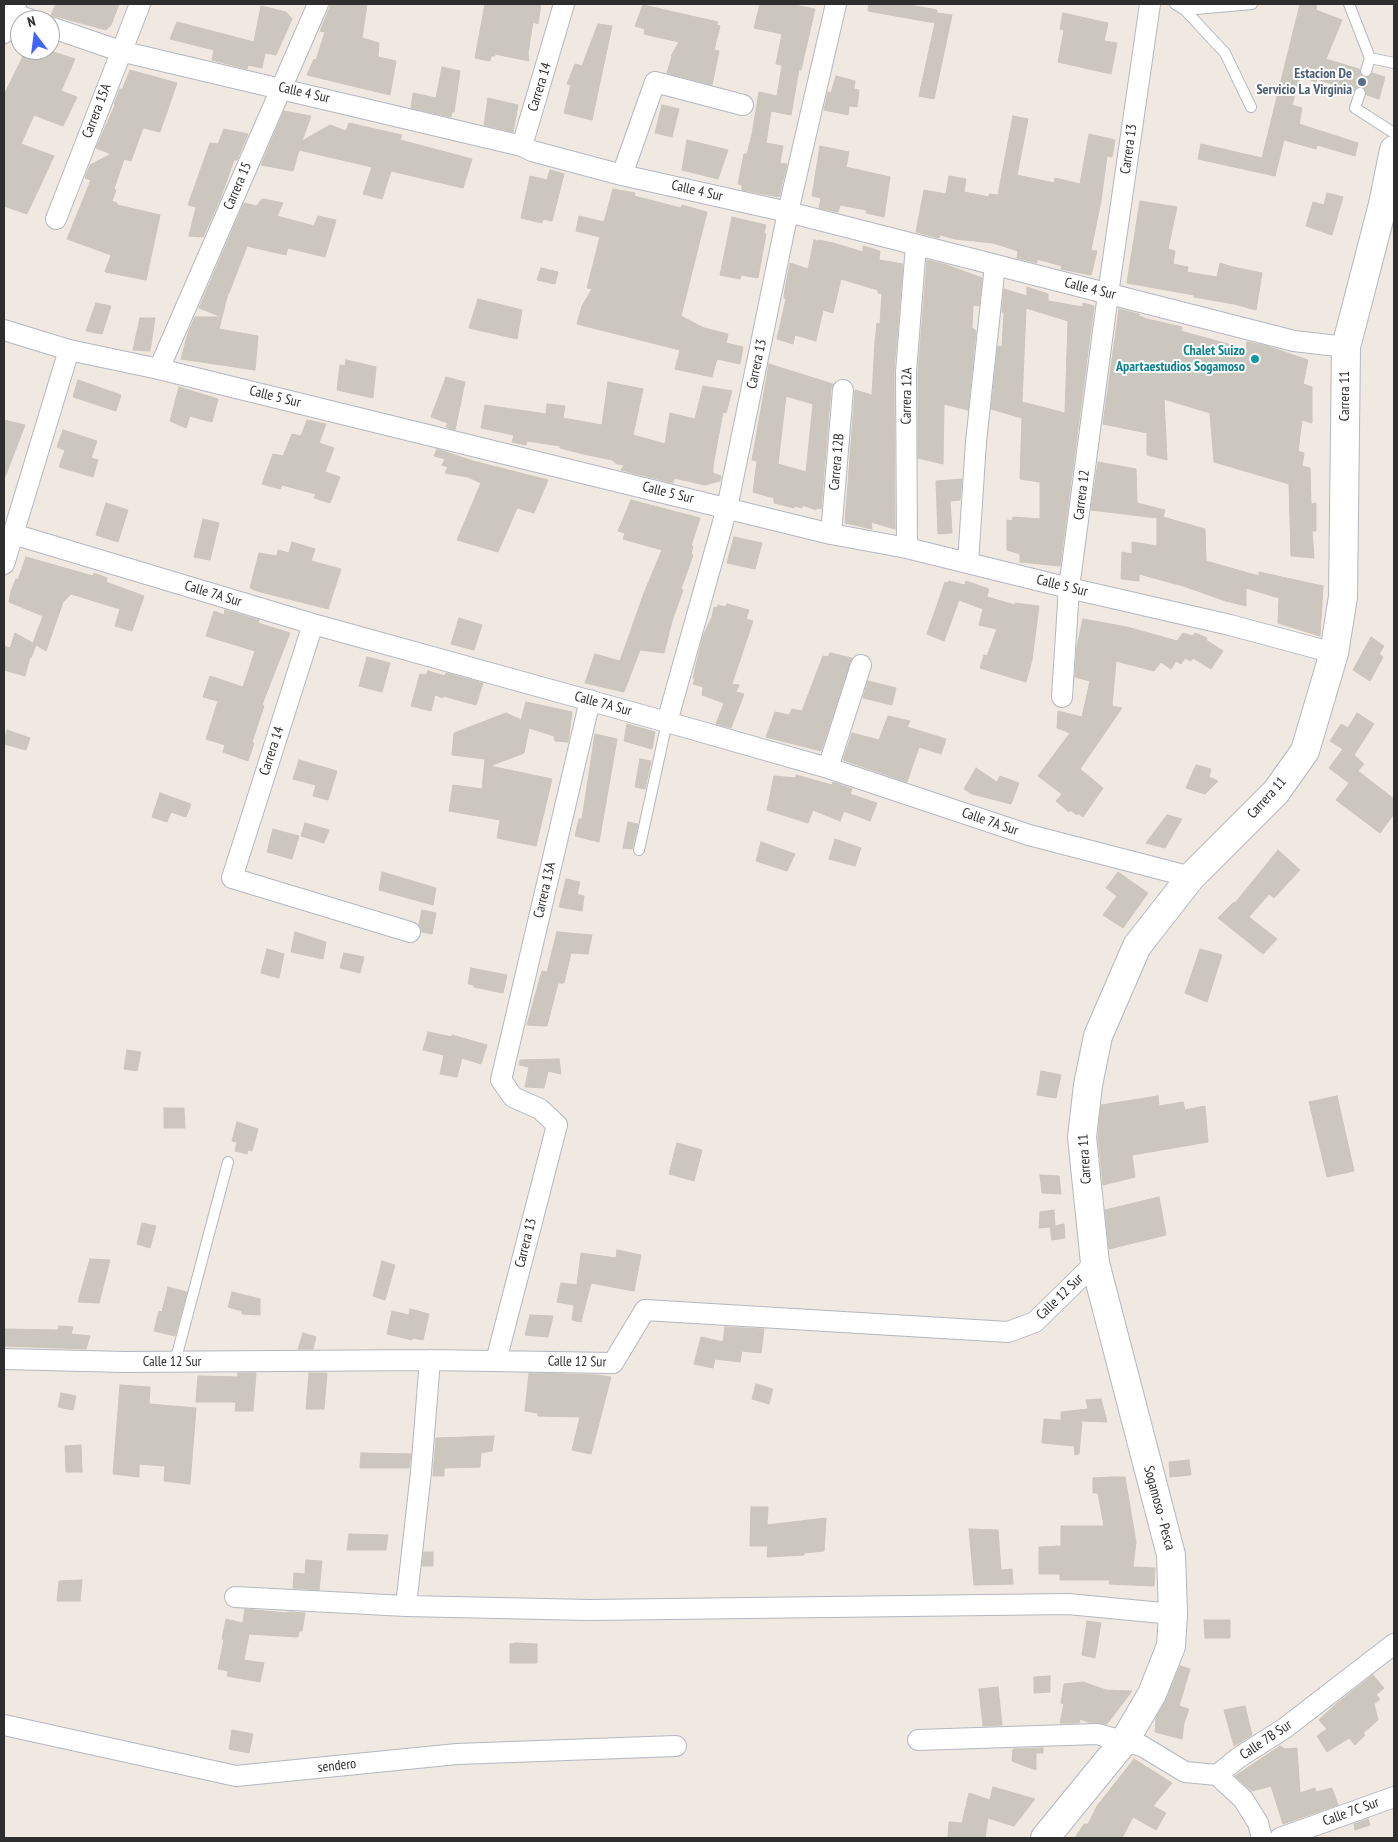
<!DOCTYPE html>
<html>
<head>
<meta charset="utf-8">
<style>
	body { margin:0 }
	#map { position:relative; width:1398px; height:1842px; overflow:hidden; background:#efe9e1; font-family:"PT Sans Narrow",sans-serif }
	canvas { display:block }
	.frame { position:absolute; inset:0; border:5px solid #2e2e2e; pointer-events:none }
	.north { position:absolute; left:10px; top:10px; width:50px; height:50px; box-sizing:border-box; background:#fff; border:1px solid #ababab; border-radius:50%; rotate:345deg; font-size:14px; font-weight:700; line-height:20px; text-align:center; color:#2e2e2e }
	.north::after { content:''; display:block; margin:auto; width:18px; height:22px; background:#4264fb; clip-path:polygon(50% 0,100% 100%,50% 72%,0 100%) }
</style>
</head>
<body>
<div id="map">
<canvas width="1398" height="1842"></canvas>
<div class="frame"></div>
<div class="north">N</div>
</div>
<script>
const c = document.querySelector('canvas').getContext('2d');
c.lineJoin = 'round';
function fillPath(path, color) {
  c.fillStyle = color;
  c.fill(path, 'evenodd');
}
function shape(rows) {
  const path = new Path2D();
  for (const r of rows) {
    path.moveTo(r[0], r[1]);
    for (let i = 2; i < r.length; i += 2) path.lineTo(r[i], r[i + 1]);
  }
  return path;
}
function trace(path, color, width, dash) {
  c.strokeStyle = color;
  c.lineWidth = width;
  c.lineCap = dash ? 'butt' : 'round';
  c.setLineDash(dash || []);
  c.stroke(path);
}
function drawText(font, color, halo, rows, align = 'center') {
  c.font = font + ' "PT Sans Narrow",sans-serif';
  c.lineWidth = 4;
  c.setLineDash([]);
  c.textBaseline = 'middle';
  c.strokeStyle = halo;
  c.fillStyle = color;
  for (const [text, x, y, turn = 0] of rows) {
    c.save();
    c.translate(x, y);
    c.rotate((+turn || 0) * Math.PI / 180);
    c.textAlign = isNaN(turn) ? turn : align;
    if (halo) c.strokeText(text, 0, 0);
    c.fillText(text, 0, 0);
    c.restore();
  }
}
const building = shape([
	[56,4,119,4,111,25,106,30,51,15,56,4],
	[331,4,367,4,362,38,379,43,378,57,396,61,390,95,307,75,314,59,316,60,325,32,320,31,331,4],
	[485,4,541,4,538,24,533,22,528,53,529,61,495,54,495,56,491,56,490,61,475,58,485,4],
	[760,4,789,4,815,9,801,70,799,69,791,115,771,111,766,143,783,146,780,163,787,164,779,197,742,190,742,185,738,184,744,154,747,154,752,134,759,92,777,96,782,65,776,64,782,34,754,28,760,4],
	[869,4,904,4,937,10,937,13,952,15,934,99,919,96,935,23,868,11,869,4],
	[1300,4,1317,4,1316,10,1342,20,1326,59,1359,69,1361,75,1364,78,1370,76,1372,73,1385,77,1379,99,1367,95,1365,89,1362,86,1356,88,1354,91,1317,79,1316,82,1300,76,1292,105,1302,108,1299,124,1358,143,1355,156,1317,145,1316,149,1284,140,1275,176,1198,159,1201,144,1262,158,1300,4],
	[643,5,718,22,717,25,720,26,714,50,719,51,712,85,667,73,672,56,671,56,679,42,644,34,645,29,635,26,643,5],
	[261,6,286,12,292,19,276,55,265,53,262,68,248,65,247,69,212,60,214,50,170,39,177,22,254,42,261,6],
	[1063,13,1108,23,1104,41,1117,43,1111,74,1058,62,1064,30,1060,29,1063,13],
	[598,24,612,26,592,120,564,113,571,85,567,84,575,64,582,66,598,24],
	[26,50,48,50,75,59,61,91,77,97,63,126,34,115,21,144,54,156,27,214,4,206,4,95,26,50],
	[442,67,460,71,454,112,452,112,451,117,411,108,413,93,436,98,442,67],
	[130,70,177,83,160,132,143,128,131,161,124,159,114,189,116,190,112,201,117,203,117,205,160,215,146,280,105,272,111,255,67,239,91,180,85,178,90,165,111,154,96,148,115,105,114,104,120,89,122,90,130,70],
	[836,76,855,81,854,89,859,90,857,107,849,106,848,115,824,110,828,92,831,93,836,76],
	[488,98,518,105,513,132,484,125,488,98],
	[662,105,679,109,672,137,655,133,662,105],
	[284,111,311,116,302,141,330,125,346,131,349,123,402,135,400,140,472,159,463,188,391,171,382,199,363,194,372,167,299,150,293,171,261,165,284,111],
	[1013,116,1028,119,1017,175,1054,183,1055,178,1080,184,1089,134,1115,140,1112,157,1107,156,1101,201,1091,250,1097,251,1091,275,1061,269,1062,266,1037,259,1037,263,1017,258,1018,251,993,243,955,239,940,235,939,238,916,232,924,190,946,194,949,176,966,179,964,192,989,197,989,194,998,195,1013,116],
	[224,129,248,134,237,160,234,160,221,197,203,237,189,236,196,207,188,205,210,143,218,144,224,129],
	[687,140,728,150,718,179,682,170,687,140],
	[820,146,849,152,846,167,890,177,884,217,866,213,867,210,840,205,838,212,819,208,821,198,812,196,820,146],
	[550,170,564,174,552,221,543,219,542,223,521,218,530,176,547,180,550,170],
	[613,189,635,193,634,196,681,208,682,205,707,212,681,316,704,328,728,334,726,343,743,347,740,364,717,359,712,377,675,369,680,350,577,324,582,306,592,289,587,288,600,237,576,231,579,216,604,222,613,189],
	[1327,193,1343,197,1332,235,1306,226,1313,202,1324,205,1327,193],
	[264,199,283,203,277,216,314,226,318,216,336,220,325,257,288,248,286,255,247,246,229,293,228,293,222,317,199,308,244,203,257,206,261,200,264,199],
	[1140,201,1177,207,1168,249,1175,251,1173,264,1188,267,1187,272,1217,277,1220,263,1233,267,1262,273,1256,310,1234,304,1194,297,1194,295,1127,283,1140,201],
	[732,217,766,225,764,233,766,234,758,278,741,275,740,279,720,275,732,217],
	[814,240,818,241,819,240,833,243,863,252,863,246,880,251,879,260,903,264,894,372,895,529,871,522,872,529,845,523,855,390,872,395,875,342,877,323,880,324,882,294,878,293,878,290,841,279,833,313,823,310,816,341,795,335,793,344,777,339,786,299,784,298,785,289,790,263,808,269,814,240],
	[927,260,947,265,982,278,979,306,973,305,972,328,976,331,968,410,944,404,943,464,918,458,918,372,927,260],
	[541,268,558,272,555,284,537,280,541,268],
	[1027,287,1048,294,1048,301,1083,307,1083,303,1094,306,1060,566,1020,562,1020,554,1007,550,1007,520,1012,521,1013,517,1040,519,1040,482,1020,479,1022,418,991,409,998,346,1002,347,1004,313,1002,312,1004,289,1027,296,1027,287],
	[1026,308,1068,321,1065,413,1022,402,1026,308],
	[478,299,522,310,517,339,469,328,478,299],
	[96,303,111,306,102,334,86,331,96,303],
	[1119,309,1139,314,1139,316,1147,319,1182,327,1181,331,1246,349,1247,342,1267,346,1308,360,1303,384,1312,387,1312,423,1302,420,1298,451,1304,453,1302,466,1310,468,1311,504,1316,503,1316,531,1312,531,1314,558,1291,556,1289,484,1214,462,1210,413,1164,399,1167,460,1147,455,1147,433,1103,424,1119,309],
	[195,317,222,317,219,329,258,336,255,370,181,359,188,333,195,317],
	[140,318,155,318,150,351,133,350,140,318],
	[346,360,376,367,373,398,337,390,340,365,345,366,346,360],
	[769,364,833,384,831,389,821,509,817,508,816,510,802,505,802,508,794,506,794,508,774,503,774,498,753,492,757,461,752,460,769,364],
	[786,396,813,404,806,472,778,464,786,396],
	[446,377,465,382,455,430,446,427,448,423,431,417,446,377],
	[78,380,121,395,116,411,73,397,78,380],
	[608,382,643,389,633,435,665,444,670,413,695,419,703,386,732,391,726,413,723,412,713,466,713,473,721,476,720,481,705,485,674,478,673,483,621,470,624,465,617,464,612,460,579,453,560,448,560,446,527,441,526,445,512,442,514,435,481,428,485,405,546,414,547,404,565,406,563,418,602,425,608,382],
	[179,387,218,399,212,422,190,416,186,428,170,421,179,387],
	[4,420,25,425,5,477,4,476,4,420],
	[307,420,326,424,319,443,334,448,325,472,340,477,330,503,314,498,316,494,282,485,280,489,262,484,273,454,283,456,292,434,301,436,307,420],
	[63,430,97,441,91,458,98,460,93,477,59,467,65,450,57,447,63,430],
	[437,449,473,461,548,480,534,513,517,508,498,552,457,540,481,483,468,477,445,473,448,467,442,465,445,459,434,456,437,449],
	[1098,462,1136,469,1137,503,1165,510,1163,517,1205,529,1206,561,1259,576,1259,572,1323,586,1320,636,1278,623,1279,598,1246,588,1246,606,1226,601,1183,586,1139,574,1139,581,1121,579,1122,552,1132,554,1132,542,1157,546,1157,518,1091,510,1098,462],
	[962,479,960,500,950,501,952,533,938,534,936,481,962,479],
	[631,500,700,518,691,546,693,546,691,554,693,555,681,589,683,590,672,621,664,653,640,650,624,692,585,683,595,654,620,661,644,593,662,550,623,539,625,533,618,531,631,500],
	[106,503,128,510,118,542,96,535,106,503],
	[203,519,219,523,210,560,194,557,203,519],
	[734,537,762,543,755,569,727,563,734,537],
	[292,542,315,549,311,561,341,569,328,609,257,591,250,588,259,553,277,556,278,550,289,553,292,542],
	[26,557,93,576,94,573,107,578,106,582,144,596,132,631,115,626,120,609,71,594,63,602,46,651,36,645,31,658,30,657,25,676,4,670,4,646,10,648,15,633,33,643,43,616,9,602,11,591,16,579,18,580,26,557],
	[949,581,965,585,966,581,989,589,984,606,987,597,1015,605,1015,603,1039,606,1032,660,1026,682,980,668,984,655,987,656,997,629,979,625,983,609,959,600,944,641,927,634,945,582,948,583,949,581],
	[727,604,749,610,746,619,753,621,732,684,739,685,736,692,744,694,731,728,716,724,724,703,702,695,703,687,693,684,695,679,693,678,703,636,712,617,714,607,717,608,718,605,725,607,727,604],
	[225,610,259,620,258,623,290,633,262,705,264,706,252,742,254,743,248,761,223,752,225,745,206,739,218,701,203,697,210,676,243,687,255,651,206,636,214,611,224,615,225,610],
	[459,618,482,625,474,650,451,644,459,618],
	[1083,619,1127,627,1177,641,1183,633,1193,636,1195,633,1207,638,1206,640,1223,651,1211,669,1193,658,1191,661,1185,658,1181,664,1176,661,1171,669,1161,662,1154,671,1116,661,1112,706,1122,708,1080,769,1103,788,1083,817,1078,813,1077,815,1070,810,1069,812,1056,801,1062,794,1038,776,1070,733,1057,728,1058,711,1082,717,1090,681,1075,677,1077,646,1083,619],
	[1371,637,1384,646,1379,654,1383,657,1370,681,1353,670,1371,637],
	[830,653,852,658,821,751,766,737,775,712,789,715,792,709,802,711,823,656,828,657,830,653],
	[367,657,390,663,382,692,359,686,367,657],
	[428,671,445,676,446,673,483,683,476,705,443,696,443,698,435,695,431,711,411,706,420,674,426,675,428,671],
	[868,681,896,688,892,705,863,698,868,681],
	[526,702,572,712,568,742,555,741,554,736,529,728,524,753,490,766,552,779,536,846,497,838,500,820,449,811,453,785,482,789,485,759,452,755,454,733,506,713,521,720,526,702],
	[1357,713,1374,724,1354,755,1364,764,1358,771,1394,799,1394,814,1380,833,1336,800,1349,783,1329,768,1343,749,1330,741,1341,724,1348,728,1357,713],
	[888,716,910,721,907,727,946,739,941,754,919,747,907,782,843,760,852,733,879,740,888,716],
	[627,724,655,732,652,749,624,741,627,724],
	[7,730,30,738,26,750,4,744,7,730],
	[595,734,617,739,599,842,575,836,579,819,582,819,595,734],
	[640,759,651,761,645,789,635,787,640,759],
	[299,760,337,771,328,800,313,796,316,785,293,779,299,760],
	[1196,765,1211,769,1209,777,1218,781,1205,794,1186,788,1196,765],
	[976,768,997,782,1000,776,1019,783,1011,804,972,794,964,789,976,768],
	[796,775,832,785,833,782,852,789,850,794,877,803,870,821,844,811,840,821,813,810,808,823,767,810,774,776,796,778,796,775],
	[160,793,191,804,186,817,171,812,167,822,152,817,160,793],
	[1167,815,1182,819,1165,848,1146,843,1167,815],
	[628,822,638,824,632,849,623,848,628,822],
	[305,823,329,830,324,843,301,836,305,823],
	[273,829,299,836,292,859,267,852,273,829],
	[835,839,861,848,855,866,829,859,835,839],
	[761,842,795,854,787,871,756,861,761,842],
	[1278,850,1300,870,1274,898,1269,894,1249,917,1277,939,1263,954,1218,918,1234,902,1235,903,1278,850],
	[382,872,436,888,433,905,379,890,382,872],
	[1118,872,1148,893,1123,928,1103,915,1117,896,1106,888,1118,872],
	[566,879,580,882,577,894,584,896,582,911,559,907,566,879],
	[422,910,436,913,432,934,422,932,419,924,422,910],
	[295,932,326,942,323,959,291,952,295,932],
	[557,932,592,935,588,954,571,953,564,983,558,983,547,1026,527,1025,542,971,547,972,557,932],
	[267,949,284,954,279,978,261,973,267,949],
	[1200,949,1222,955,1207,1002,1185,993,1200,949],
	[344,953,364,957,360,973,340,968,344,953],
	[471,968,507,975,503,993,474,987,474,985,468,984,471,968],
	[428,1032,452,1037,452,1035,487,1045,481,1064,462,1058,457,1077,440,1074,444,1055,423,1050,428,1032],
	[127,1050,141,1052,137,1071,124,1069,127,1050],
	[559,1059,561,1074,548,1071,544,1088,525,1087,529,1067,519,1065,520,1060,559,1059],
	[1041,1071,1061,1075,1056,1098,1037,1095,1041,1071],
	[1158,1096,1159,1106,1183,1102,1185,1110,1205,1106,1208,1142,1132,1155,1135,1177,1103,1185,1098,1137,1101,1105,1158,1096],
	[1337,1096,1354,1171,1327,1177,1309,1102,1337,1096],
	[164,1108,184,1108,185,1128,164,1128,164,1108],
	[237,1122,258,1129,252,1151,248,1150,247,1154,235,1151,237,1142,232,1141,237,1122],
	[677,1143,702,1150,694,1181,669,1174,677,1143],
	[1040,1175,1059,1176,1061,1194,1042,1193,1040,1175],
	[1159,1197,1166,1235,1109,1249,1105,1210,1159,1197],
	[1054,1210,1055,1226,1064,1224,1065,1238,1052,1240,1050,1227,1039,1228,1040,1212,1054,1210],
	[142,1223,156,1226,150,1248,137,1244,142,1223],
	[617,1250,641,1255,634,1291,591,1283,581,1322,572,1320,574,1305,557,1302,561,1283,577,1285,581,1253,616,1258,617,1250],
	[90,1259,110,1260,99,1303,78,1302,90,1259],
	[382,1261,395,1265,385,1300,373,1296,382,1261],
	[168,1287,187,1292,175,1336,154,1331,159,1311,162,1312,168,1287],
	[232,1292,260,1299,260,1315,242,1314,242,1311,228,1307,232,1292],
	[410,1309,429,1314,423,1340,412,1338,412,1340,387,1334,392,1311,409,1315,410,1309],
	[530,1315,553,1316,548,1337,525,1335,530,1315],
	[59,1326,73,1327,71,1334,90,1336,86,1349,4,1346,4,1329,58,1330,59,1326],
	[725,1327,764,1329,761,1353,742,1351,740,1362,715,1359,713,1368,694,1364,701,1337,723,1342,725,1327],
	[303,1333,316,1337,313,1349,298,1349,303,1333],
	[238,1373,256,1373,253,1411,235,1411,236,1402,196,1402,198,1376,238,1377,238,1373],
	[309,1373,327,1373,324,1409,306,1409,309,1373],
	[529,1373,597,1375,611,1377,591,1454,572,1450,580,1417,538,1416,538,1413,525,1411,529,1373],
	[756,1384,773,1389,769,1404,752,1399,756,1384],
	[120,1385,150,1387,149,1404,196,1408,190,1484,164,1481,165,1466,139,1464,139,1477,113,1474,120,1385],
	[61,1393,76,1396,73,1410,58,1407,61,1393],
	[1101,1399,1107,1422,1082,1421,1079,1454,1075,1455,1074,1446,1042,1443,1044,1419,1069,1421,1061,1420,1061,1412,1088,1409,1086,1400,1101,1399],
	[494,1436,492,1451,481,1453,480,1467,444,1468,444,1476,433,1476,436,1438,494,1436],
	[81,1445,82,1472,66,1472,65,1446,81,1445],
	[361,1453,411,1454,409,1468,360,1468,361,1453],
	[1189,1460,1191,1475,1170,1477,1169,1462,1189,1460],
	[1111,1477,1125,1477,1136,1542,1133,1567,1155,1568,1154,1586,1109,1584,1110,1580,1060,1580,1060,1574,1039,1574,1039,1547,1061,1546,1061,1526,1104,1526,1098,1493,1093,1493,1093,1478,1111,1477],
	[751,1507,768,1507,767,1525,826,1518,824,1551,804,1553,804,1555,767,1557,768,1546,750,1546,751,1507],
	[969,1529,998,1530,1001,1570,1012,1569,1013,1584,974,1585,969,1529],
	[349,1534,388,1535,386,1550,347,1550,349,1534],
	[424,1552,433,1552,433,1566,422,1566,424,1552],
	[306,1560,322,1561,319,1590,293,1588,294,1573,305,1574,306,1560],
	[82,1580,80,1601,57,1601,59,1581,82,1580],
	[245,1609,286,1613,290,1612,305,1613,302,1631,299,1631,298,1637,249,1634,244,1660,264,1663,260,1682,227,1676,228,1671,218,1669,224,1640,222,1639,226,1619,243,1623,245,1609],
	[1204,1620,1230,1620,1230,1638,1205,1638,1204,1620],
	[1087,1621,1101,1623,1095,1658,1082,1655,1087,1621],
	[516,1643,537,1644,537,1663,510,1663,510,1644,516,1643],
	[1180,1666,1190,1669,1179,1706,1189,1709,1184,1723,1182,1739,1155,1732,1156,1718,1166,1700,1180,1666],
	[1373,1675,1384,1688,1376,1695,1380,1699,1374,1704,1378,1720,1363,1733,1365,1735,1355,1745,1349,1738,1327,1752,1317,1736,1327,1729,1319,1720,1336,1704,1373,1675],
	[1050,1676,1050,1692,1034,1693,1034,1677,1050,1676],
	[1083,1682,1106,1690,1132,1691,1107,1724,1088,1722,1080,1719,1079,1723,1060,1723,1064,1704,1061,1703,1064,1684,1083,1682],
	[998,1687,1002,1725,983,1726,979,1689,998,1687],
	[1245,1706,1252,1735,1234,1746,1224,1710,1245,1706],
	[232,1730,253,1734,249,1753,229,1749,232,1730],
	[1280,1746,1285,1749,1297,1748,1300,1793,1315,1788,1316,1792,1332,1788,1338,1805,1283,1824,1271,1786,1252,1791,1235,1776,1280,1746],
	[1043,1748,1043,1753,1036,1753,1036,1770,1012,1761,1013,1749,1043,1748],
	[1134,1759,1172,1783,1153,1806,1166,1813,1156,1830,1133,1817,1122,1838,1075,1838,1084,1824,1088,1824,1097,1806,1134,1759],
	[993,1787,1035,1799,1014,1826,988,1818,985,1838,948,1838,949,1822,962,1823,969,1793,990,1800,993,1787],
	[1368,1819,1370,1825,1355,1830,1354,1824,1368,1819]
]);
const lane = shape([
	[1175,4,1185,10,1225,53,1251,107],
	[1349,4,1370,58,1366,71],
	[1185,10,1252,4],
	[1370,58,1394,63],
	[1360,93,1355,108,1394,133],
	[639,850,667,722],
	[175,1362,228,1162]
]);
const street = shape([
	[11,13,31,20],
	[50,27,120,51,522,146,532,151,622,175,788,212,1294,341,1346,347],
	[4,33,16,4],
	[522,146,564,4],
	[622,175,655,82,743,105],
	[56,219,140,4],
	[4,330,69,350,159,369,831,534,907,548,1069,588,1230,625,1334,653],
	[159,369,318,4],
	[13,534,313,624,667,722,828,768,1029,835,1191,877],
	[831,534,843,390],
	[907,548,906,372,916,245],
	[968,563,976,442,995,265],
	[4,564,69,350],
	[313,624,232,878,410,932],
	[1062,697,1069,588,1108,294,1150,4],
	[667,722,727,508,788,212,836,4],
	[828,768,861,665],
	[4,1359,125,1362,430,1360,613,1363,645,1310,1008,1332,1035,1322,1095,1263],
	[496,1361,557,1125,540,1109,513,1097,501,1080,590,700],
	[235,1597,406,1606,590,1610,1068,1604,1173,1614],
	[406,1606,421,1472,430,1360],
	[4,1725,236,1776,457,1754,676,1746],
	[918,1740,1097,1734,1142,1746,1185,1772,1217,1775,1238,1758,1285,1728,1394,1644],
	[1217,1775,1243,1799,1258,1823,1262,1838],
	[1280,1838,1394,1797]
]);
const secondary = shape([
	[1045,1838,1125,1740,1152,1694,1171,1646,1173,1614,1171,1555,1095,1263,1082,1137,1088,1085,1098,1036,1137,946,1191,877,1276,792,1305,751,1334,653,1343,597,1346,347,1383,204,1394,150]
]);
const markers = [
	[1362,82,5,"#5c6f8a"],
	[1255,359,5,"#0f9aa8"]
];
const serviceNames = [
	["Estacion De",1352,74],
	["Servicio La Virginia",1352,90]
];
const streetNames = [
	["Carrera 14",540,87,-73],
	["Calle 4 Sur",304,93,13],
	["Carrera 15A",97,111,-69],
	["Carrera 13",1129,149,-82],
	["Carrera 15",238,186,-67],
	["Calle 4 Sur",697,191,13],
	["Calle 4 Sur",1090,289,14],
	["Carrera 13",757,364,-78],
	["Carrera 12A",907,396,-89],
	["Carrera 11",1345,396,-90],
	["Calle 5 Sur",275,397,14],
	["Carrera 12B",837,462,-85],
	["Calle 5 Sur",668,493,14],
	["Carrera 12",1082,495,-83],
	["Calle 5 Sur",1062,586,14],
	["Calle 7A Sur",213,594,17],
	["Calle 7A Sur",603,704,15],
	["Carrera 14",272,751,-72],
	["Carrera 11",1267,798,-48],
	["Calle 7A Sur",990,822,19],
	["Carrera 13A",545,890,-77],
	["Carrera 11",1085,1159,-94],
	["Carrera 13",526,1243,-76],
	["Calle 12 Sur",1060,1297,-44],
	["Calle 12 Sur",172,1362],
	["Calle 12 Sur",577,1362,1],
	["Sogamoso - Pesca",1159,1508,75],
	["Calle 7B Sur",1266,1740,-34],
	["sendero",337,1766,-6],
	["Calle 7C Sur",1351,1812,-20]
];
const cultureNames = [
	["Chalet Suizo",1245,351],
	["Apartaestudios Sogamoso",1245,367]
];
fillPath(building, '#cbc7bf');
trace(building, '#cbc5ba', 1);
trace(lane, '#b4b7c1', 12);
trace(street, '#b4b7c1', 22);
trace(secondary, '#b4b7c1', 30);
trace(lane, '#fff', 10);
trace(street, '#fff', 20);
trace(secondary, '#fff', 28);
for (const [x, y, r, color] of markers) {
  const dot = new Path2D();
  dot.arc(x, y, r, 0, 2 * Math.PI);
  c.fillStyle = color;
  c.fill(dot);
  trace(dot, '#fff', 2);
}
drawText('bold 14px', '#4e5e75', '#fff', serviceNames, 'right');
drawText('14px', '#2e2e2e', '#fff', streetNames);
drawText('bold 14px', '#0d838f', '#fff', cultureNames, 'right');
</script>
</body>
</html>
